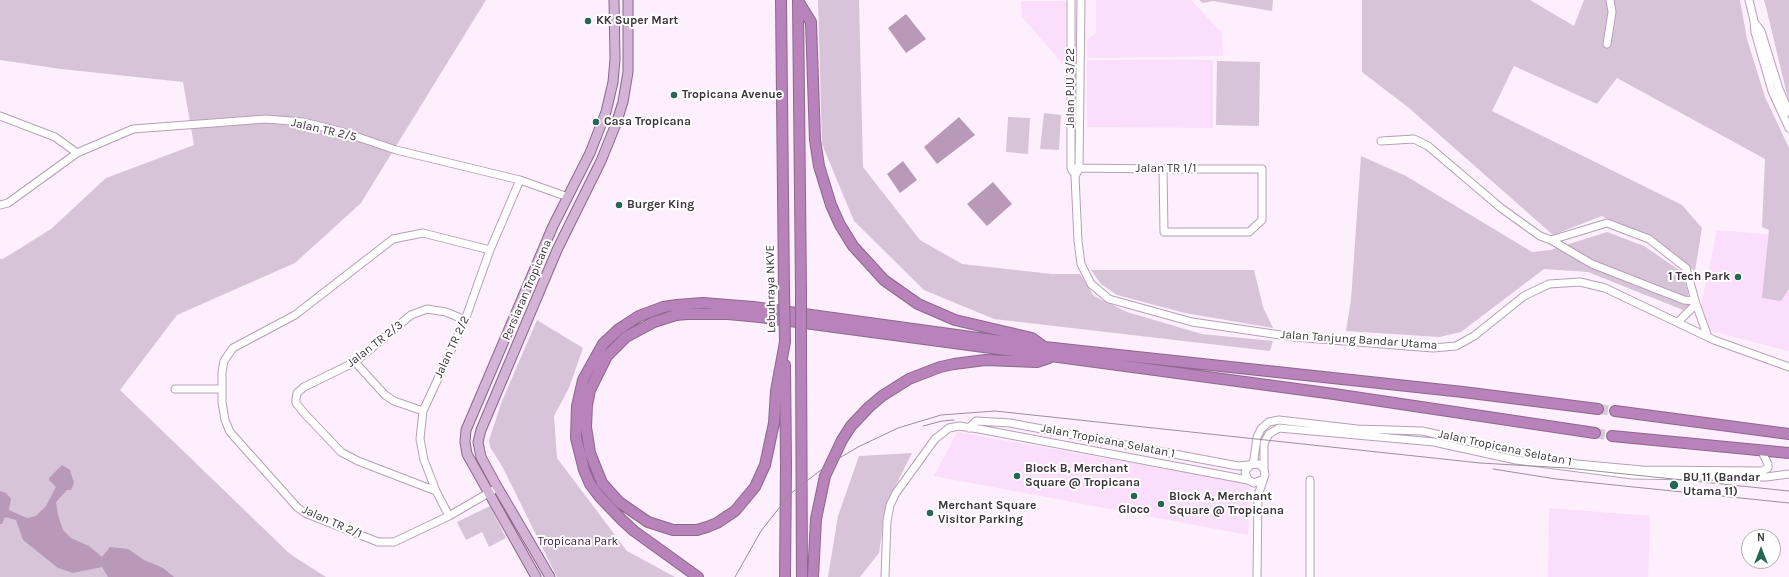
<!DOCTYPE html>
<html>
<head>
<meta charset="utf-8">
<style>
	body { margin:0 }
	#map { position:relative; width:1789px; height:577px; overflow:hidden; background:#fdeffd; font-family:Karla,sans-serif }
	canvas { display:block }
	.north { position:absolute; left:1741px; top:529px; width:40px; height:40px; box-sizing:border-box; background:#fff; border:1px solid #b1aeb1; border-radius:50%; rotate:0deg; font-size:11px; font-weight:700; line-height:16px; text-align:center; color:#3d343d }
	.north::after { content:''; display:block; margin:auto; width:14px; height:18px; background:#256756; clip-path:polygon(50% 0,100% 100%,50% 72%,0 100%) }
</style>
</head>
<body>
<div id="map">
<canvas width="1789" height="577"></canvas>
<div class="north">N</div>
</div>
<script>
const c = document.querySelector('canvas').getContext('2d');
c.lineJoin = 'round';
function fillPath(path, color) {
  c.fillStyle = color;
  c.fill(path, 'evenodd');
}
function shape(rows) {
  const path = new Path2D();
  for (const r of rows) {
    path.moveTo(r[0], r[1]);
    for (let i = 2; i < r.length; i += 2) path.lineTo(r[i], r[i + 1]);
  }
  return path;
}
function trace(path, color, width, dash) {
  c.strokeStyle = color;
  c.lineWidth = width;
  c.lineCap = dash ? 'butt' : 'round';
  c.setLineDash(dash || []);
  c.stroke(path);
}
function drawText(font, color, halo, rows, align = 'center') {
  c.font = font + ' Karla,sans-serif';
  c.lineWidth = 4;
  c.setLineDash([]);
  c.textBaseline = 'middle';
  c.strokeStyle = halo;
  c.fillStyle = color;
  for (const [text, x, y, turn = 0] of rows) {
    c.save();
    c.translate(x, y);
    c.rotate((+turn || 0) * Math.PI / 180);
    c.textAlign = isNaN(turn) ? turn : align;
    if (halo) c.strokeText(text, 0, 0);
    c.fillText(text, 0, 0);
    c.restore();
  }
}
const built = shape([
	[1096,0,1191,0,1222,33,1223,56,1087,58,1087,40,1096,33],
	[1021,1,1066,1,1065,66,1022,17],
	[1087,60,1213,60,1213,128,1087,127],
	[1717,230,1774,235,1770,289,1789,292,1789,351,1711,331,1701,306],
	[957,432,1250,484,1248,535,934,476],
	[1549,508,1650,516,1648,577,1548,577]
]);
const green = shape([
	[0,0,486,0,361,203,295,263,177,315,120,390,290,554,326,577,0,577,0,259,3,259,51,229,106,178,194,145,183,82,61,69,0,60],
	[818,0,859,0,863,167,920,240,962,264,1052,274,1080,274,1094,296,1127,312,1202,334,1273,341,1270,351,994,319,924,290,854,221,822,144],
	[1199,0,1273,0,1272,11,1213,1,1203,3],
	[1362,0,1530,0,1574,26,1584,0,1740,0,1747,39,1765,97,1789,148,1789,289,1781,301,1762,298,1769,230,1762,227,1765,159,1617,78,1597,104,1514,66,1492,111,1682,205,1702,228,1695,271,1602,216,1553,235,1409,108,1362,72],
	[1764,0,1789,0,1789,103,1767,11],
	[1217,61,1260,62,1259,126,1216,125],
	[1044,113,1061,115,1059,150,1040,149],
	[1008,117,1030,118,1028,154,1006,152],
	[1361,156,1406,176,1532,252,1550,250,1607,232,1644,246,1682,272,1688,292,1689,306,1683,310,1588,272,1544,269,1461,332,1439,337,1346,331,1351,300],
	[1091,270,1254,270,1263,307,1273,328,1185,313,1117,295,1101,284],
	[537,320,583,348,569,388,554,416,557,458,627,551,675,577,557,577,502,466,490,447,489,440,502,401],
	[912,453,886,505,879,553,860,577,828,577,838,516,859,456],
	[490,506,506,538,489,547,482,532,466,540,457,522]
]);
const water = shape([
	[906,14,926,39,906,53,888,28],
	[959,117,975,135,937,164,924,147],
	[903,161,917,180,900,193,887,174],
	[993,182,1012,204,987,226,967,204],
	[62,465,70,470,74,483,71,490,67,490,56,502,58,515,63,530,71,538,89,546,102,557,110,547,128,549,144,560,163,568,174,577,108,577,102,567,73,573,58,568,23,540,16,520,5,517,2,524,0,524,0,491,6,493,11,499,9,510,27,518,36,516,46,506,56,487,49,480,49,478]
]);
const highwayTunnel = shape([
	[1598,409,1615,411],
	[1595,433,1612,436]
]);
const minor = shape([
	[1071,0,1071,168,1073,172],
	[1081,0,1079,169,1075,176,1078,241,1081,264,1091,284,1109,299,1192,322,1294,337,1433,348,1456,346,1474,336,1524,296,1549,284,1580,282,1605,288,1714,340,1789,367],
	[1749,0,1754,21,1755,32,1772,91,1789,128],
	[1754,22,1761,31,1779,89,1789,112],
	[1607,44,1612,12,1610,0],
	[0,116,55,137,77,153],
	[1381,141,1414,139,1428,146,1501,208,1540,236,1551,240,1607,223,1649,239,1686,268,1696,304,1708,337],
	[1071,168,1163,169,1262,169,1262,220,1249,232,1164,232,1163,169],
	[0,205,8,203,77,153,133,129,266,119,303,122,343,132,396,150,520,180,568,197],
	[1551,240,1592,264,1684,300,1695,301],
	[490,250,423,233,393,239,295,315,233,348,224,361,222,372,222,402,225,420,230,432,297,507,305,513,378,542,394,542,449,516,497,488],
	[1678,322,1696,304],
	[355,362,385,395,394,401,423,411],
	[175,389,222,389],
	[969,428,976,421,1010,423,1238,466,1259,464,1264,469,1265,475,1258,495,1257,577],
	[1252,464,1254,459,1257,437,1261,429,1269,422,1279,420,1357,429,1422,431,1545,458,1577,464,1642,470,1762,471,1768,468,1768,464,1761,450],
	[1250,465,1245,472,1248,480,1254,483,1262,480],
	[1264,469,1264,443,1269,434,1279,428,1434,442,1516,460,1633,475,1766,477,1789,474],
	[436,491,358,461,341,452,304,413,296,403,296,399,297,393,304,387,355,362,411,315,427,309,446,312,465,320],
	[449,516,436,491,424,460,420,439,423,411,465,320,490,250,520,180],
	[885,577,887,521,890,505,896,493,935,439,949,428,959,426,979,429,1248,480],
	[1310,577,1310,480]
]);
const major = shape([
	[536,577,467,454,465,442,466,430,553,226,590,153,606,112,613,82,615,59,614,0],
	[550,577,495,483,481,457,478,442,481,430,557,250,601,161,616,124,623,102,628,72,628,0]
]);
const highway = shape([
	[781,0,784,290],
	[798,0,801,291],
	[798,1,811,22,815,140,819,166,831,205,840,225,853,246,884,280,918,304,955,320,1032,338,1043,346],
	[785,342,776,391,774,423,765,465,755,487,735,511,717,523,707,527,697,530,673,530,648,522,619,502,602,483,590,453,586,427,587,405,590,390,607,356,626,337,654,322,676,315,687,314,728,314,760,317,1334,394,1595,433],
	[801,345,802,577],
	[1615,411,1789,434],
	[1612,436,1789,453],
	[698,577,634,531,622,520,599,496,590,484,584,470,576,438,577,406,583,380,603,344,619,329,639,316,663,307,677,305,703,303,753,307,1044,347,1463,392,1598,409],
	[785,577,786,465,785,365],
	[813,577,816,519,825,476,842,440,851,426,869,407,882,396,909,379,940,367,954,364,985,360,1037,362,1049,358]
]);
const tram = shape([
	[923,426,942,421,954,420],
	[1493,469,1556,479,1789,503],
	[735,577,761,531,790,494,826,466,858,447,898,428,941,415,995,411,1480,463,1567,468,1789,491]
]);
const highwayBridge = shape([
	[784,290,785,342],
	[801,291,801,345]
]);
const markers = [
	[588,21,4,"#256756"],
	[674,95,4,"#256756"],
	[596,122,4,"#256756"],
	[619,205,4,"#256756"],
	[1738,277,4,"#256756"],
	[1017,476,4,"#256756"],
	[1674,485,5,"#256756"],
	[1134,496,4,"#256756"],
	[1161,504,4,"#256756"],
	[930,513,4,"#256756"]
];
const poiNames = [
	["KK Super Mart",596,21],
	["Tropicana Avenue",682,95],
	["Casa Tropicana",604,122],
	["Burger King",627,205],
	["1 Tech Park",1730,277,"right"],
	["Block B, Merchant",1025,469],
	["Square @ Tropicana",1025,483],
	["BU 11 (Bandar",1683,478],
	["Utama 11)",1683,492],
	["Block A, Merchant",1169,497],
	["Square @ Tropicana",1169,511],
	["Merchant Square",938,506],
	["Visitor Parking",938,520],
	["Gloco",1134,510,"center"]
];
const streetNames = [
	["Jalan PJU 3/22",1071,88,-90],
	["Jalan TR 2/5",324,130,13],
	["Jalan TR 1/1",1166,169],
	["Lebuhraya NKVE",771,289,-91],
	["Persiaran Tropicana",527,290,-67],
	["Jalan Tanjung Bandar Utama",1359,340,4],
	["Jalan TR 2/3",375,344,-38],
	["Jalan TR 2/2",452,347,-65],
	["Jalan Tropicana Selatan 1",1108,441,11],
	["Jalan Tropicana Selatan 1",1505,448,12],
	["Jalan TR 2/1",332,522,24]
];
const parkNames = [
	["Tropicana Park",578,542]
];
fillPath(built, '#fbddfc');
fillPath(green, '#d8c4d8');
fillPath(water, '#b89ab8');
trace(highwayTunnel, '#d7cad7', 10, [10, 5]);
trace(minor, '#b7a0b7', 9);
trace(major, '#8d678e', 11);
trace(highway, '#8d678e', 12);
trace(minor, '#fff', 7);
trace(major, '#d4b4d6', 9);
trace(highway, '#b882ba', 10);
trace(tram, '#9a8f9a', 1);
trace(highwayBridge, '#8d678e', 12, []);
trace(highwayBridge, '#b882ba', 10);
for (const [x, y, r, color] of markers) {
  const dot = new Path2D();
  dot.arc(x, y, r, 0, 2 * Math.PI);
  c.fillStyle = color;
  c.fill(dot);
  trace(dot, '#fff', 1.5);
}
drawText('bold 12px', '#3d343d', '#fff', poiNames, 'left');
drawText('12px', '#3d343d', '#fff', streetNames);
drawText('12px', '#472049', '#fff', parkNames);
</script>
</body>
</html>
